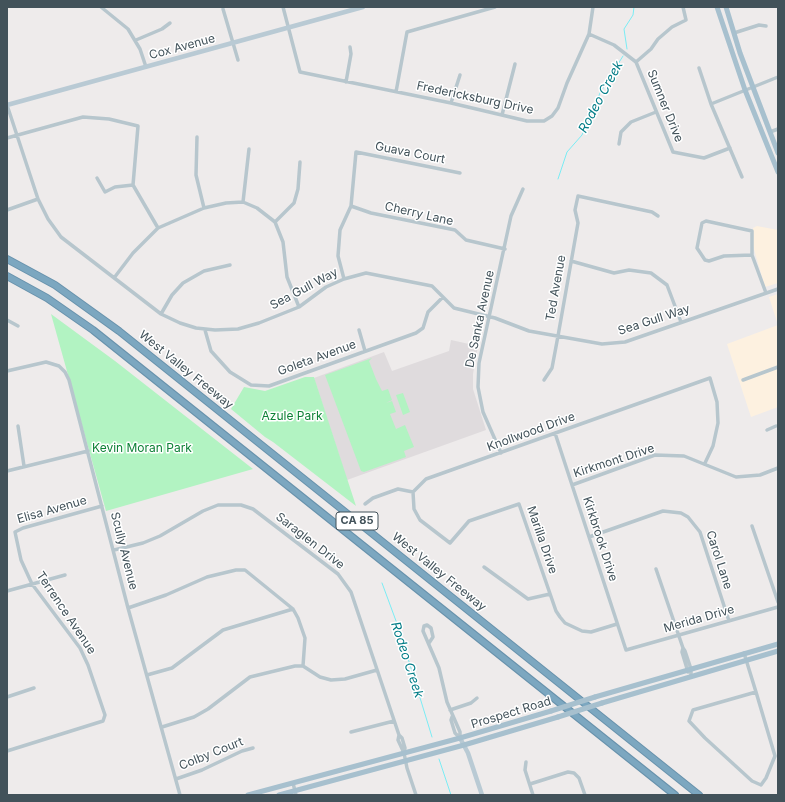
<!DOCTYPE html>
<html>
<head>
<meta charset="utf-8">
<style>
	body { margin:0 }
	#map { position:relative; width:785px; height:802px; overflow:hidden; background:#eeebeb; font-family:Inter,sans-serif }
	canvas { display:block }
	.frame { position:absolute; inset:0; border:8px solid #42525a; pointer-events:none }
</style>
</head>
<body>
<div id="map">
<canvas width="785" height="802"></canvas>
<div class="frame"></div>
</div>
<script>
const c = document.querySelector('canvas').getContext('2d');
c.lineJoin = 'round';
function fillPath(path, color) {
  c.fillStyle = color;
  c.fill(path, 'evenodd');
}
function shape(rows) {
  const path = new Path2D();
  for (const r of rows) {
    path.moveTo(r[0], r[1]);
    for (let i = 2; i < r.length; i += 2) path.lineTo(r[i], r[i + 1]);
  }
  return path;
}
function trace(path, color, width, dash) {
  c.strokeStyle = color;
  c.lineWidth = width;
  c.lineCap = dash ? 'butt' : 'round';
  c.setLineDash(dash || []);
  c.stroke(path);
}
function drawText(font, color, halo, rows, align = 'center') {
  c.font = font + ' Inter,sans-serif';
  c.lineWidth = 3;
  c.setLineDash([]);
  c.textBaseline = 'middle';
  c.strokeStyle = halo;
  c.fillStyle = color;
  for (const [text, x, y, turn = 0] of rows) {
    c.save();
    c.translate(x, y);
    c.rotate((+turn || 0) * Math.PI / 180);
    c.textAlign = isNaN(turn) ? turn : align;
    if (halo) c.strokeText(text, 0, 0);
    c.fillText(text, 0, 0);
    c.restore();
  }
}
const commercial = shape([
	[757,226,778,230,778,283,765,287,753,246,753,228],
	[778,294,778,325,769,297],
	[778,325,778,407,751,417,727,344]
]);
const education = shape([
	[451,340,478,346,473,374,473,389,486,430,347,480,314,378,384,352,392,371,449,351]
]);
const green = shape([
	[51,314,115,361,253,469,106,511],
	[372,358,369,361,376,379,382,391,388,389,392,400,386,403,392,401,396,412,390,414,396,429,405,425,414,447,404,451,406,457,364,472,361,471,325,375],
	[305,377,314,377,356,506,273,442,265,437,231,409,244,387,265,391],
	[403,393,410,412,403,415,396,395]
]);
const stream = shape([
	[627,49,624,29,633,15,634,7],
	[558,179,567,152,582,135,600,93,623,56],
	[382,583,399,629,432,737],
	[439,759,451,795]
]);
const street = shape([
	[101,7,128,29,140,49,146,67],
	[283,7,300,72,451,103,527,121,544,121,552,116,558,108,567,83,589,34,593,7],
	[223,9,238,60],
	[734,33,759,25,766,26],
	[589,34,614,45,636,62,673,152,704,158,730,148],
	[136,40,162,29,170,23],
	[636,62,651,49,658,39,672,27,686,20,683,7],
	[699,68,711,104,742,177],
	[346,82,351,54,350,47],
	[396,92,407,32,495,7],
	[451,103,460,75],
	[711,104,778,77],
	[7,105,38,199,48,219,61,237,161,314,180,323,196,328,215,330,238,329,259,323,299,307,326,287,344,279,366,273,432,286,454,308,495,318,529,331,602,344,625,342,778,289],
	[502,115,515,64],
	[770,132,778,129],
	[197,137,196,175,204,208],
	[7,138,83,117,109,119,138,126,133,185,158,228],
	[619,144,621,132,631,122,656,112],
	[97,178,105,192,115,187,133,185],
	[243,202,249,149],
	[351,206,371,213,455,230,466,240,505,249],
	[7,210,38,199],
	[275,222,294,203,298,189,300,162],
	[752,255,724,256,709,261,705,260,697,248,702,223,706,221,752,231,752,255,766,293],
	[571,261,614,273,629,270,651,273,667,285,681,322],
	[114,278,133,253,158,228,204,208,226,203,243,202,257,208,275,222,283,242,287,277,299,307],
	[344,279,338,256,340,230,351,206,356,152,460,173],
	[161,314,172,295,183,283,204,271,230,265],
	[7,320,18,326],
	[205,330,211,351,230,372,251,385,269,386,416,333,423,328,428,312,443,297],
	[359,330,365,351],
	[7,371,46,362,59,366,65,372,69,380,128,608,180,795],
	[544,380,552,368,558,336,578,223,575,210,578,196,652,212,658,216],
	[743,380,778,367],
	[18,426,24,466],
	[767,430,776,426],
	[555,433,626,650,778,607],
	[501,453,483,412,478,387,479,363,511,216,523,189],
	[7,471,88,451],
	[572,485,655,455,684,456,736,477,760,475,778,468],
	[413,492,414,509,420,520,450,543,469,521,519,504,556,611,560,617,565,623,582,631,591,632,617,624],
	[365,504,373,498,398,489,413,492,426,479,710,378,717,402,718,423,713,446,705,463],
	[752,526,778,602],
	[589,537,663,511,681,513,688,517,700,532,729,621],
	[114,550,143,543,160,536,203,511,218,505,241,505,253,509,338,574,351,592,399,735,402,738,405,748,404,753,407,768,416,795],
	[484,567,528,599,550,594],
	[656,569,683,648,685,651,691,669,691,676],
	[7,591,65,575],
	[128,608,166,595,207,577,236,570,245,570,293,609,298,618,305,638,303,666],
	[429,643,433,637,431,628,427,625,424,626,423,631,439,668,447,702,460,732,460,738],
	[683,648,682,652,688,672],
	[744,653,756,692],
	[147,675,172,668,223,630,293,609],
	[756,692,775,756,766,778,761,785,752,781,705,738,689,721,693,710,756,692],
	[7,697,34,688],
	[450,710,471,703,477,698],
	[452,717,451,720,455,733,460,738],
	[162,727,194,717,208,709,250,677,295,666,303,666,320,677,331,680,345,679,377,670],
	[351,732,394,721],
	[399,735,398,740,404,753],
	[7,751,103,721,105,715,88,665,80,648,32,584,21,560,15,532,23,528,102,506],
	[526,762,525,770,533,795],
	[176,779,202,770,242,751,253,748],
	[293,783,296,795],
	[530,784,568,772,574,773,579,778,585,795]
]);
const secondary = shape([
	[7,105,363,7],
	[460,738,468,753,482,795]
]);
const primary = shape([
	[717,7,745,90,778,172],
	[726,7,740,53,778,153],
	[595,697,778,644],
	[602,703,778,651],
	[248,795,460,738,551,711],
	[279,795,464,745,558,717]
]);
const highway = shape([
	[7,259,55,285,119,331,699,795],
	[7,276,47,298,93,330,675,795]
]);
const primaryBridge = shape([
	[551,711,595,697],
	[558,717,602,703]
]);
const shields = [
	[357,521,42]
];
const shieldNames = [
	["CA 85",357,521]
];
const streetNames = [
	["Cox Avenue",182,47,-15],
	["Fredericksburg Drive",475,98,12],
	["Sumner Drive",665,106,68],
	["Guava Court",410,153,11],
	["Cherry Lane",419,214,13],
	["Ted Avenue",556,288,-80],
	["Sea Gull Way",304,289,-28],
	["De Sanka Avenue",480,319,-78],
	["Sea Gull Way",654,320,-18],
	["Goleta Avenue",317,358,-20],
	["West Valley Freeway",186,370,39],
	["Knollwood Drive",531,432,-20],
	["Kirkmont Drive",614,461,-18],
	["Elisa Avenue",52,510,-16],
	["Kirkbrook Drive",600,539,72],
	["Marilla Drive",542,540,71],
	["Saraglen Drive",310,541,38],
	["Scully Avenue",124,551,76],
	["Carol Lane",719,560,72],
	["West Valley Freeway",439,572,39],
	["Terrence Avenue",66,613,56],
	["Merida Drive",699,619,-16],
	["Prospect Road",511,713,-17],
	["Colby Court",211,754,-22]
];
const parkNames = [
	["Azule Park",292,416],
	["Kevin Moran Park",142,448]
];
const waterNames = [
	["Rodeo Creek",601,97,-62],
	["Rodeo Creek",407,660,72]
];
fillPath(commercial, '#fdf1e0');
fillPath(education, '#dfdbdd');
fillPath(green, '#b2f3c2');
trace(stream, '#7aecf4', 1);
trace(highway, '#6892ac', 8);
trace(street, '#b7c6cd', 3.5);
trace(secondary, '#b9cad4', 4.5);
trace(primary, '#a7c0ce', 5);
trace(highway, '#7ca7c0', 6);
trace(primaryBridge, '#a7c0ce', 5);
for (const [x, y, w] of shields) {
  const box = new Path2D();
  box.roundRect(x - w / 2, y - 9, w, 18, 3);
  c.fillStyle = '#fff';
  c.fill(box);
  trace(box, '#42525a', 1);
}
drawText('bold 11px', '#42525a', null, shieldNames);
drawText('12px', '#42525a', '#fff', streetNames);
drawText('12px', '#0d8136', '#fff', parkNames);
drawText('italic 13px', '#047e88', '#fff', waterNames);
</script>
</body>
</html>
